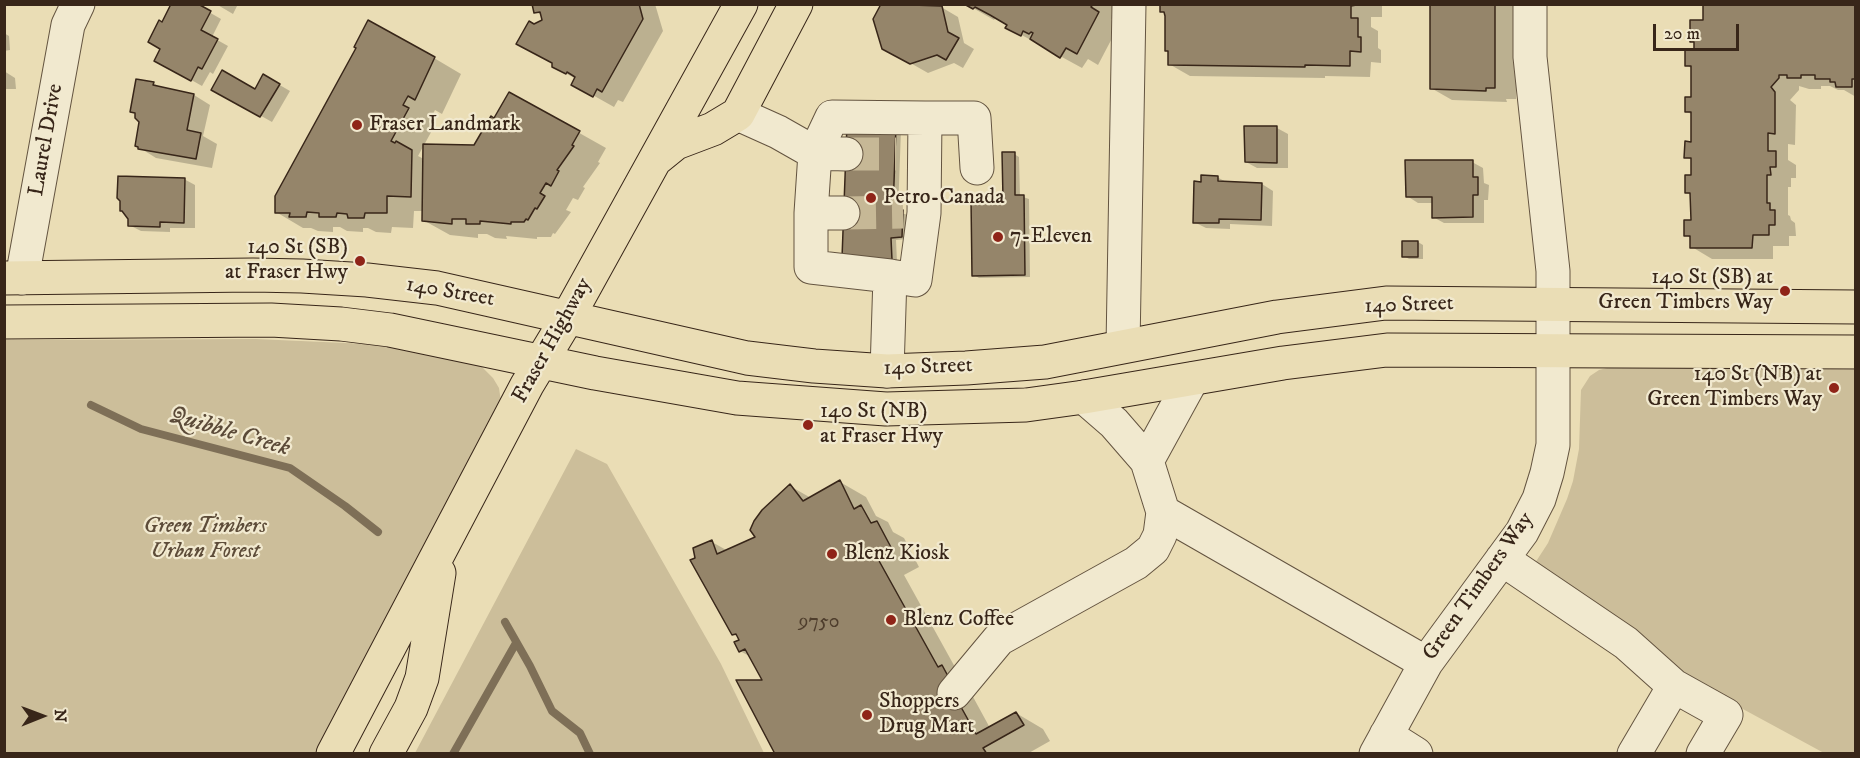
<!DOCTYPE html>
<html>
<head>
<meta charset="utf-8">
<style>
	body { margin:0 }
	#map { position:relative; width:1860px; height:758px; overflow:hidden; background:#eaddb5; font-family:"IM FELL DW Pica",serif }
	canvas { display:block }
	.frame { position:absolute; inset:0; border:6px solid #382619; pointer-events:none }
	.north { position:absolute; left:12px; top:686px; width:60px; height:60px; -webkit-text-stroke:4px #f1e9cf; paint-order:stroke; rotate:89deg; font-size:16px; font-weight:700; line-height:24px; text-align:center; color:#382619 }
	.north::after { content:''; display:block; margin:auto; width:21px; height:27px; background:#382619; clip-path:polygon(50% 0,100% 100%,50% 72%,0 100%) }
	.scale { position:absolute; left:1653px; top:24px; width:86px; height:27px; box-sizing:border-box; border:3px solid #382619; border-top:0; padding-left:8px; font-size:18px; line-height:21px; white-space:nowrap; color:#382619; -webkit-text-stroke:4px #f1e9cf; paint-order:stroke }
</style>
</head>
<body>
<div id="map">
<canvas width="1860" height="758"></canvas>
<div class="frame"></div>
<div class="north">N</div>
<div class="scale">20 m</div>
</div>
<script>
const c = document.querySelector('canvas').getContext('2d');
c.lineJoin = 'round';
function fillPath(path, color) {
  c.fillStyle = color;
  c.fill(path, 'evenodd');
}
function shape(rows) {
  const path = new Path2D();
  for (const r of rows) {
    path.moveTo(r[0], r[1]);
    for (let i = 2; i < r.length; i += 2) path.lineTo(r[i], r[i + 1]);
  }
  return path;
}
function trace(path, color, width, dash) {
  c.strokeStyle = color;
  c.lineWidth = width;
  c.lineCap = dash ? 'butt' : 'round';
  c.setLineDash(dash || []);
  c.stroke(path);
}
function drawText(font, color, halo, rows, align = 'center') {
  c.font = font + ' "IM FELL DW Pica",serif';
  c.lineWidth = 4.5;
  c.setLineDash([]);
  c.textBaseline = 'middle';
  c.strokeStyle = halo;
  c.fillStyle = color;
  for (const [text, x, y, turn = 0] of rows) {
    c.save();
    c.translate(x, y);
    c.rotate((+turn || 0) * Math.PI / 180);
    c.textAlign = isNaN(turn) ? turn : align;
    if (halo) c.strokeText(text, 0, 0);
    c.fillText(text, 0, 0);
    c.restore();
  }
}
const green = shape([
	[256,339,368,344,407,349,478,363,493,378,499,388,501,402,317,753,5,753,4,340],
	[1615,366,1855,370,1855,753,1824,753,1516,586,1537,560,1548,543,1567,499,1573,481,1579,449,1581,390,1590,376,1599,370],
	[576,449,607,464,721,664,764,753,415,753]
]);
const shadow = shape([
	[195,4,221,19,212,37,228,46,213,74,210,72,202,86,156,60,162,49,163,24],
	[216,4,238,4,233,14],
	[534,4,655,4,663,31,623,102,618,100,614,107,573,84,576,79,553,66,533,25,544,21,543,16,536,12],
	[883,4,936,4,958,17,964,43,974,49,963,68,954,63,928,73,884,48],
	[966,4,1120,4,1111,20,1119,25,1098,65,1088,59,1082,68,1007,27,1009,25,996,17,994,20],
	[1162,4,1382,4,1382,17,1371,17,1371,27,1378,31,1378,48,1381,50,1381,63,1371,62,1370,77,1325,76,1325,78,1190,76,1169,64,1170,52,1166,50,1166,14,1162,11],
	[1432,4,1516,4,1516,99,1506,99,1507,102,1452,100,1431,88],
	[1856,4,1856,97,1844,90,1838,90,1830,86,1821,86,1821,89,1809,89,1799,86,1799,90,1790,100,1796,105,1795,145,1788,144,1788,160,1796,165,1796,178,1791,178,1791,187,1788,187,1788,215,1790,216,1791,220,1795,223,1796,236,1789,236,1789,246,1773,246,1773,259,1712,259,1692,247,1692,239,1686,235,1692,221,1691,195,1687,193,1692,177,1692,160,1686,157,1693,143,1693,115,1687,112,1693,99,1692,69,1687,65,1696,51,1696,44,1691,41,1705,21],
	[4,33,9,36,10,50,4,51],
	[434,58,461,74,442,114,435,110,429,122,435,125,418,156,424,159,475,147,495,120,510,94,606,148,598,162,600,163,583,187,585,188,578,200,573,198,566,210,571,212,555,234,553,233,551,237,537,237,537,239,506,236,507,239,495,238,487,234,478,234,478,238,450,235,423,220,423,211,414,211,413,228,392,227,391,233,376,232,368,228,363,228,363,232,347,231,340,227,333,227,333,232,318,231,311,228,303,228,276,212],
	[4,71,15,78,16,89,4,89],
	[264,76,290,91,272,122,213,89,256,91],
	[153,83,164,89,194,95,210,105,203,136,217,144,212,168,156,158,140,148,141,121,137,114,132,111],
	[848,125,901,130,898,212,908,215,907,239,896,240,897,262,849,260],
	[1277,128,1288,134,1288,168,1257,168,1246,162],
	[1014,154,1019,157,1020,196,1029,199,1030,277,979,278,974,275,1004,201],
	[1472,162,1483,168,1484,183,1489,185,1488,200,1484,200,1484,223,1444,223,1433,217,1433,203,1418,203,1407,196],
	[1217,177,1228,183,1262,184,1273,191,1272,226,1230,224,1230,229,1206,228,1194,222,1203,183],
	[184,179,195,185,195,228,170,228,170,232,141,231,129,225,130,218],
	[1418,242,1423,245,1423,259,1409,259,1404,256],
	[840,482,866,497,876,516,888,522,893,532,904,538,919,567,904,575,961,678,969,682,975,694,972,695,990,728,1016,713,1043,729,1050,741,1027,754,776,754,764,681,751,657,740,651,740,638,733,634,712,542,728,551,757,538,790,486,811,498]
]);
const stream = shape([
	[91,405,141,429,290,468,345,506,378,532],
	[505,622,530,666,552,711,580,733,590,754],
	[453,754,516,643]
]);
const building = shape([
	[171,4,198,4,211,11,201,30,218,39,202,69,198,67,191,81,154,61,160,49,148,42,159,20,162,22,171,4],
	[532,4,639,4,643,19,602,92,597,89,593,97,571,85,575,77,567,72,566,74,552,67,552,63,516,44,529,21,534,24,542,20,540,12,534,13,532,4],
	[881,4,942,6,948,32,959,38,946,60,937,55,910,64,882,49,873,19,881,4],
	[964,4,1093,4,1091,7,1099,12,1077,54,1066,48,1060,58,1030,39,1033,33,1031,32,1029,34,1023,31,1021,36,1005,28,1007,25,990,15,975,7,973,9,964,4],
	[1160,4,1362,4,1351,6,1351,18,1358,18,1358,37,1361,37,1361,52,1350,51,1350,66,1305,65,1305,67,1168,65,1168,51,1165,51,1165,16,1164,12,1160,12,1160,4],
	[1430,4,1495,4,1495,88,1486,88,1486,91,1430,89,1430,4],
	[1703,4,1856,4,1856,79,1852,79,1852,87,1836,87,1835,82,1830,82,1830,79,1815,79,1815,75,1801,75,1801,78,1787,78,1787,75,1779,75,1779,78,1771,87,1775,92,1775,134,1768,133,1768,151,1776,151,1776,167,1770,167,1771,175,1767,175,1767,203,1770,203,1770,210,1775,210,1775,225,1769,225,1769,235,1753,235,1752,248,1690,248,1690,236,1684,236,1684,220,1691,220,1690,193,1685,193,1685,175,1691,175,1691,158,1684,158,1685,141,1691,142,1691,112,1685,112,1685,97,1691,97,1691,66,1685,66,1685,50,1694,49,1694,42,1690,42,1690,20,1703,20,1703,4],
	[368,20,435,57,415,100,408,96,403,105,409,108,391,141,395,143,396,141,412,150,411,197,387,196,387,213,365,213,364,218,348,218,347,214,337,213,336,217,319,217,319,213,307,212,306,217,289,217,290,213,275,213,275,196,356,48,354,47,368,20],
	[222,70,255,89,263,74,280,84,260,117,211,90,222,70],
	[136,79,154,82,153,85,194,94,187,130,201,133,196,159,138,149,138,147,135,146,139,122,135,118,135,113,130,112,136,79],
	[509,92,580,131,572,145,574,146,557,170,559,171,551,186,546,183,540,193,545,196,537,209,535,208,528,220,526,219,524,222,511,222,511,224,480,221,480,224,466,224,466,219,452,219,452,224,422,221,423,144,474,145,491,116,494,118,509,92],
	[847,124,896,126,893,211,903,210,902,237,891,238,892,260,842,258,847,124],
	[1244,126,1277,126,1277,163,1245,162,1244,126],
	[1002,152,1015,152,1015,195,1024,195,1025,275,972,276,971,200,1003,199,1002,152],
	[1405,160,1473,160,1473,177,1478,177,1478,195,1473,195,1473,217,1432,218,1432,197,1406,197,1405,160],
	[1201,175,1218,176,1218,181,1262,183,1261,220,1219,219,1219,223,1193,223,1194,181,1201,182,1201,175],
	[118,176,185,178,184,223,160,222,160,227,128,226,128,219,122,211,120,211,120,201,117,198,118,176],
	[1402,241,1418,241,1418,257,1402,257,1402,241],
	[840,480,854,509,861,505,871,523,877,521,893,551,878,559,938,667,942,665,949,678,946,680,976,734,1016,712,1024,725,983,748,987,754,775,754,736,680,762,680,745,649,739,652,734,642,739,640,736,634,732,635,690,560,695,558,693,548,712,540,717,554,755,537,750,530,754,521,762,510,790,484,803,501,840,480]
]);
const minorTunnel = shape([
	[846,154,896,154],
	[843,213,903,212]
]);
const minor = shape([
	[738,114,778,132,815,153,811,213,811,267,890,276,887,371],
	[925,118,974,118,977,168],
	[846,154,815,153,832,117,925,118,924,213,915,280,890,276],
	[811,213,843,213],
	[22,278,68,25,78,4],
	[1123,346,1129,4],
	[1084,397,1114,423,1147,461,1163,512,1426,663],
	[1147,461,1192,379],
	[1502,559,1626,643,1674,686,1726,715,1703,754],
	[954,693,999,639,1136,563,1153,549,1160,535,1163,512],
	[1386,735,1416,754],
	[1376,754,1426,663,1522,532,1539,499,1547,473,1553,445,1553,271,1530,57,1530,4],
	[1634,754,1674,686]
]);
const major = shape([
	[655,160,676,143,713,129,738,114,796,4],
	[4,278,253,275,302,276,367,280,437,288,747,358,814,366,887,371,966,368,1045,362,1277,317,1386,303,1856,307],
	[4,322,271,320,341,324,390,330,595,373,737,398,886,409,1026,405,1084,397,1283,363,1387,350,1856,352],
	[333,754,527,385,568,317,741,4],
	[386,754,411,708,422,678,439,573]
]);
const markers = [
	[357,125,6,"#8f2418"],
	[871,198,6,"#8f2418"],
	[998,237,6,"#8f2418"],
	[360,261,6,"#8f2418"],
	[1785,291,6,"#8f2418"],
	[1834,388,6,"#8f2418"],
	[808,425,6,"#8f2418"],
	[832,554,6,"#8f2418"],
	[891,620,6,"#8f2418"],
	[867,715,6,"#8f2418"]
];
const numberNames = [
	["9750",819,623]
];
const poiNames = [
	["Fraser Landmark",369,125],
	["Petro-Canada",883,198],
	["7-Eleven",1010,237],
	["140 St (SB)",348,248,"right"],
	["at Fraser Hwy",348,273,"right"],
	["140 St (SB) at",1773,278,"right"],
	["Green Timbers Way",1773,303,"right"],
	["140 St (NB) at",1822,375,"right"],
	["Green Timbers Way",1822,400,"right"],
	["140 St (NB)",820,412],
	["at Fraser Hwy",820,437],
	["Blenz Kiosk",844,554],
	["Blenz Coffee",903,620],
	["Shoppers",879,702],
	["Drug Mart",879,727]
];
const streetNames = [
	["Laurel Drive",47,140,-80],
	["140 Street",450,293,10],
	["140 Street",1409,306,-2],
	["Fraser Highway",553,341,-61],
	["140 Street",928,368,-2],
	["Green Timbers Way",1479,587,-55]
];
const parkNames = [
	["Green Timbers",205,527],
	["Urban Forest",205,552]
];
const waterNames = [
	["Quibble Creek",229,433,16]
];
fillPath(green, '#ccbe9a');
fillPath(shadow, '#0003');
trace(stream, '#7e6f57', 8);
fillPath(building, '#95856a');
trace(building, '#382619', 1.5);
trace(minorTunnel, '#c6b896', 33, [33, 16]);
trace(minor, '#645440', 35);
trace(major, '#382619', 35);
trace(minor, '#f1e9cf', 33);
trace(major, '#eaddb5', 33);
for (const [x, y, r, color] of markers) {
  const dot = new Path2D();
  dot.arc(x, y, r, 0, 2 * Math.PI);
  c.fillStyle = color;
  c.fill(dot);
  trace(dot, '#f1e9cf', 2);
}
drawText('20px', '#4f3e2d', null, numberNames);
drawText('22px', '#382619', '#f1e9cf', poiNames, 'left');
drawText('22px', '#382619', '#f1e9cf', streetNames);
drawText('italic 22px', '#5d4c39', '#f1e9cf', parkNames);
drawText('italic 24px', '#5b4a38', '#f1e9cf', waterNames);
</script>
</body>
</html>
